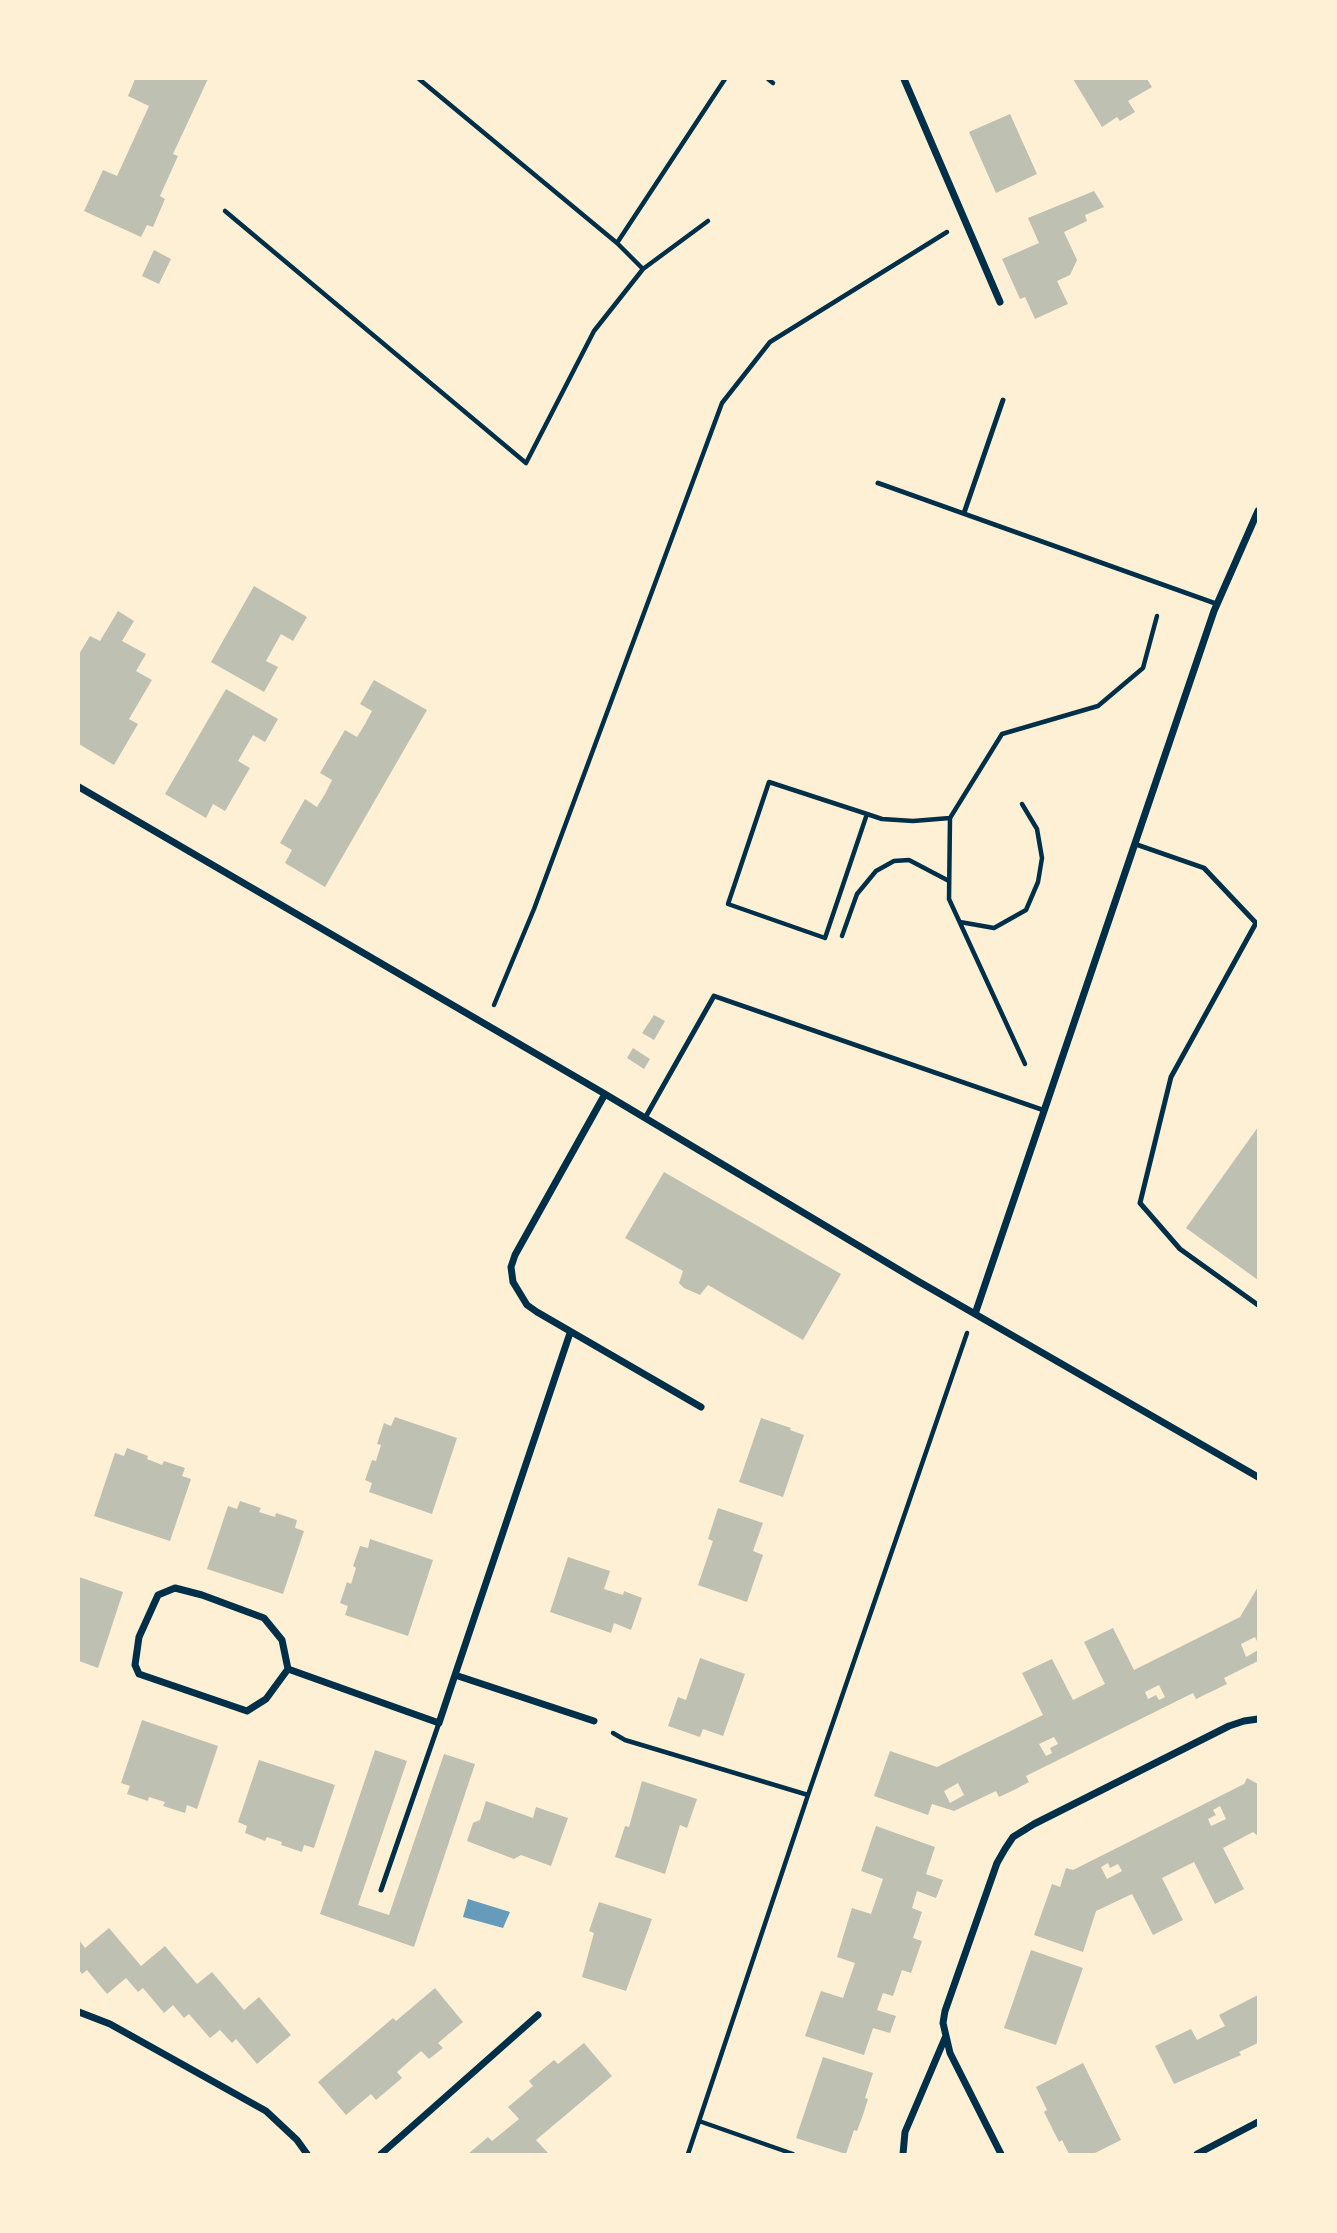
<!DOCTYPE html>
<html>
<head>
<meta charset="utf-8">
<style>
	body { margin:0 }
	#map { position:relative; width:1337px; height:2233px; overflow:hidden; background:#fdf0d5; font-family:Figtree,sans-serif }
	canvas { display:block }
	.frame { position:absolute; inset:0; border:80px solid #fdf0d5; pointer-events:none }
</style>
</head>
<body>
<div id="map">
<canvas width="1337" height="2233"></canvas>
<div class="frame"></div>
</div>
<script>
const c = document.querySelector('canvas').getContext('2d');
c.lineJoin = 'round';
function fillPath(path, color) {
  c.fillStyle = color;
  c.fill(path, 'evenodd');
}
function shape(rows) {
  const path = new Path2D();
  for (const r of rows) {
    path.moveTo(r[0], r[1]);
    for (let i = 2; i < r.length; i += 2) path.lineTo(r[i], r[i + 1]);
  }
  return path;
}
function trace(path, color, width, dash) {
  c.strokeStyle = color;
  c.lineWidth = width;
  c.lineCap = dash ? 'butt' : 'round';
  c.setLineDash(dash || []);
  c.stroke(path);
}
const water = shape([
	[468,1899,510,1912,503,1928,463,1917]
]);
const building = shape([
	[135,79,208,79,173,154,178,156,160,196,165,199,153,227,147,225,141,237,84,211,103,170,117,176,149,106,128,96],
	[1073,79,1147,79,1152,87,1128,101,1135,112,1120,121,1117,117,1102,127],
	[1010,114,1037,174,996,193,969,132],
	[1094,191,1104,207,1085,215,1087,221,1064,232,1077,260,1070,275,1057,281,1068,304,1035,319,1025,297,1020,299,1002,259,1039,243,1028,218],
	[154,250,171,259,159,284,142,276],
	[254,586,307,617,293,641,281,634,266,661,278,667,264,692,211,662],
	[118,611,134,621,122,641,146,654,136,671,152,680,129,719,138,724,114,765,79,744,79,654,90,636,100,641],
	[374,680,427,710,325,887,285,863,292,850,280,843,305,799,317,807,325,794,332,780,320,773,345,730,357,737,365,724,372,711,360,704],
	[226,689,278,719,265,742,253,735,238,761,250,768,225,811,213,804,206,818,165,794],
	[654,1015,665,1021,654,1040,642,1033],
	[633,1048,650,1059,644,1069,627,1058],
	[1258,1127,1258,1280,1186,1228],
	[664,1172,841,1274,803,1340,708,1285,700,1295,684,1288,679,1283,683,1271,625,1238],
	[395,1417,457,1438,432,1514,369,1492,372,1483,365,1480,372,1460,376,1461,381,1445,377,1444,384,1423,391,1426],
	[761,1418,791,1428,790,1430,804,1435,783,1497,739,1482],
	[127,1448,148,1456,147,1459,162,1465,164,1461,185,1468,182,1476,191,1479,170,1541,94,1516,115,1453,124,1456],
	[240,1501,261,1508,259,1512,275,1517,276,1513,297,1520,295,1528,304,1531,283,1594,207,1569,228,1506,237,1509],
	[718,1508,763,1523,753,1551,763,1555,747,1602,698,1585,713,1541,708,1539],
	[370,1539,433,1560,408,1636,345,1615,348,1606,340,1603,347,1582,351,1584,356,1568,353,1566,360,1546,368,1548],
	[568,1557,610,1571,604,1589,623,1595,624,1591,642,1598,631,1630,614,1623,611,1633,550,1612],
	[79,1577,123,1592,98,1668,79,1661],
	[1258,1587,1258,1643,1255,1637,1241,1644,1246,1657,1258,1650,1258,1661,1224,1678,1227,1684,1196,1699,1193,1693,1026,1776,1029,1782,1014,1790,999,1797,996,1791,954,1811,932,1804,928,1815,874,1796,890,1751,937,1767,1043,1715,1022,1673,1052,1659,1073,1700,1105,1684,1084,1642,1113,1628,1134,1670,1240,1617],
	[1159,1685,1165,1697,1159,1700,1156,1695,1148,1699,1145,1692],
	[1054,1737,1058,1744,1050,1748,1052,1753,1046,1756,1039,1744],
	[958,1783,964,1795,950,1803,944,1791],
	[700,1658,745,1674,723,1736,703,1729,700,1737,668,1726,678,1697,686,1700],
	[142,1720,218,1746,197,1809,187,1805,185,1813,163,1806,165,1802,149,1797,148,1801,127,1794,130,1786,121,1783],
	[375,1750,407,1761,358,1905,389,1915,444,1754,475,1764,414,1947,320,1914],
	[259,1760,335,1785,314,1848,304,1845,302,1852,281,1845,282,1842,267,1837,265,1841,245,1833,247,1826,238,1822],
	[1247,1778,1258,1784,1258,1836,1253,1832,1223,1848,1244,1889,1215,1904,1194,1862,1162,1878,1183,1920,1153,1935,1132,1894,1096,1911,1083,1952,1034,1935,1052,1884,1060,1887,1066,1868,1073,1870,1244,1784],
	[1220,1806,1226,1819,1211,1826,1208,1819,1216,1815,1213,1810],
	[1108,1863,1110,1868,1118,1864,1122,1871,1107,1879,1101,1867],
	[642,1781,697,1799,687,1828,680,1825,665,1874,615,1857,625,1826,629,1827],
	[486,1801,533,1818,536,1807,568,1818,551,1866,521,1855,514,1859,467,1841,473,1823,480,1820],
	[876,1826,935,1847,926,1874,943,1880,936,1898,917,1891,912,1908,922,1912,913,1938,922,1941,911,1973,902,1970,893,1996,883,1993,877,2010,896,2016,890,2033,873,2028,864,2055,805,2036,821,1991,843,1998,855,1963,837,1957,852,1908,871,1914,883,1879,861,1871],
	[599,1902,652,1919,626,1991,582,1977,594,1933,589,1931],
	[109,1928,141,1966,165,1946,197,1984,212,1972,244,2010,259,1997,291,2035,257,2064,236,2039,232,2043,220,2030,210,2038,189,2014,184,2018,173,2005,164,2013,143,1988,138,1992,126,1978,107,1994,87,1970,82,1974,79,1970,79,1940,85,1948],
	[1031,1950,1083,1968,1056,2045,1004,2028],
	[435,1988,463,2022,438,2043,443,2048,429,2059,421,2051,397,2072,402,2078,376,2100,371,2094,346,2115,318,2082,393,2018,396,2021],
	[1258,1995,1258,2043,1239,2052,1241,2055,1174,2084,1155,2046,1191,2029,1197,2040,1225,2026,1219,2015],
	[584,2043,612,2076,536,2140,548,2153,468,2154,488,2137,492,2141,519,2119,508,2107,533,2086,529,2081,554,2060,558,2064],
	[823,2057,873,2073,865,2098,868,2099,863,2115,857,2131,854,2130,846,2154,796,2138],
	[1083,2063,1121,2140,1093,2154,1069,2154,1062,2140,1059,2142,1044,2112,1047,2110,1036,2087]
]);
const path = shape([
	[768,79,773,83],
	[225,211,526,463,594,331,643,269,617,243,419,79],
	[617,243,725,79],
	[643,269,708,221],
	[867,814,825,938,728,904,769,782,867,814,882,819,913,821,950,818],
	[960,922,994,928,1026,910,1038,882,1042,858,1037,829,1022,804],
	[842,936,857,894,876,871,894,861,909,860,949,881],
	[494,1005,534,909,722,403,770,342,947,232],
	[1025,1064,949,899,950,818,1002,734,1098,706,1143,668,1157,616],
	[613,1733,625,1740,808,1795],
	[699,2121,793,2154],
	[688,2154,808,1795,967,1333]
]);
const service = shape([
	[878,483,1217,604],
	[964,513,1003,400],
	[1135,844,1204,868,1256,923,1171,1077,1140,1203,1180,1249,1258,1305],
	[645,1118,714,996,1043,1110],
	[381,1890,439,1723]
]);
const minor = shape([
	[904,79,1000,302],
	[79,787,605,1094,916,1280,1258,1477],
	[605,1094,515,1255,511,1267,513,1282,527,1305,537,1312,701,1407],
	[975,1314,1214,611,1258,511],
	[570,1333,455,1675,594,1721],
	[288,1669,266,1699,247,1711,139,1674,135,1665,139,1637,158,1595,175,1588,202,1595,264,1618,282,1640,288,1669,439,1723,455,1675],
	[79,2012,110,2024,266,2111,297,2140,307,2154],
	[381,2154,538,2015],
	[903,2154,905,2132,945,2038],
	[1001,2154,950,2053,943,2023,945,2011,997,1863,1005,1849,1013,1837,1034,1824,1229,1726,1244,1721,1258,1719],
	[1197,2154,1258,2122]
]);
fillPath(water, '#669bbc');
fillPath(building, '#bec0b2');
trace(path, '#003049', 4.5);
trace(service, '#003049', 5);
trace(minor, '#003049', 7);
</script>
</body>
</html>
